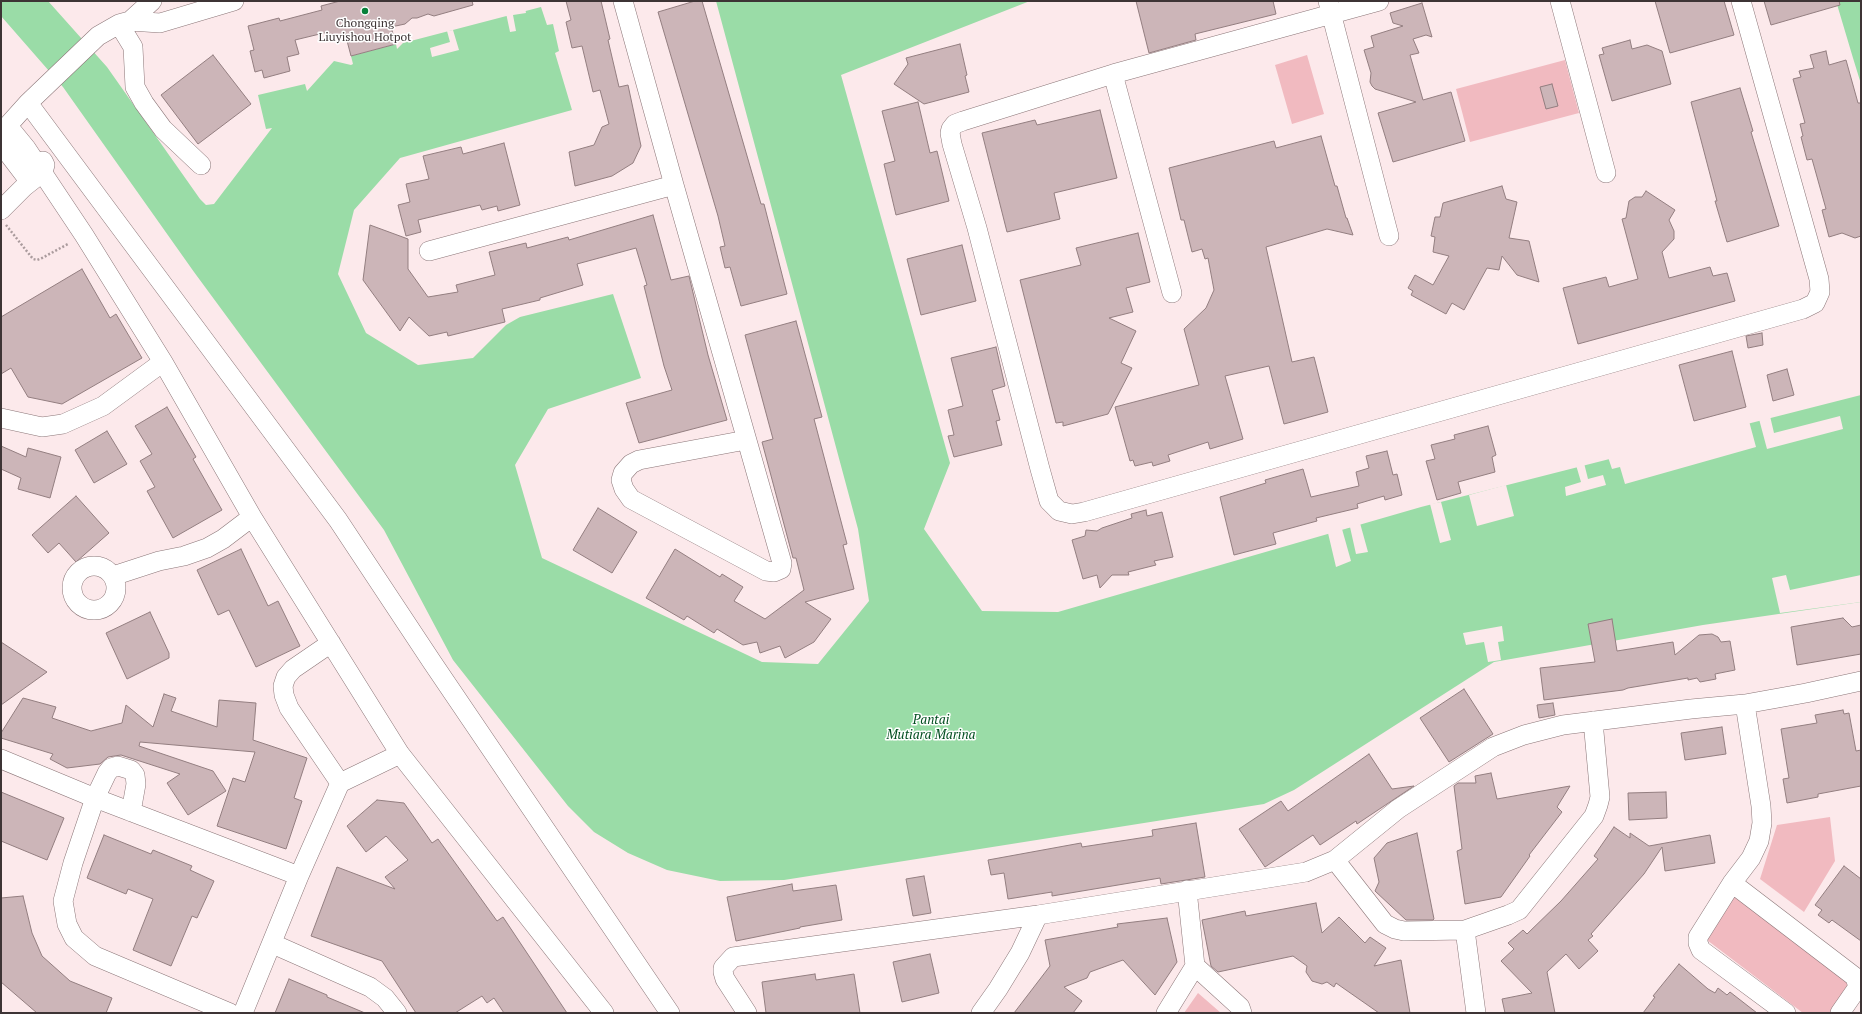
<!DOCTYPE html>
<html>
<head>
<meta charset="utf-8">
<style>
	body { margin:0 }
	#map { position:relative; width:1862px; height:1014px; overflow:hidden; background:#fce9eb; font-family:"PT Serif",serif }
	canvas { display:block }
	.frame { position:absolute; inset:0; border:2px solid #3d3435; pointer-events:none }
</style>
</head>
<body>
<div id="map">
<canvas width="1862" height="1014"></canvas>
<div class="frame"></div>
</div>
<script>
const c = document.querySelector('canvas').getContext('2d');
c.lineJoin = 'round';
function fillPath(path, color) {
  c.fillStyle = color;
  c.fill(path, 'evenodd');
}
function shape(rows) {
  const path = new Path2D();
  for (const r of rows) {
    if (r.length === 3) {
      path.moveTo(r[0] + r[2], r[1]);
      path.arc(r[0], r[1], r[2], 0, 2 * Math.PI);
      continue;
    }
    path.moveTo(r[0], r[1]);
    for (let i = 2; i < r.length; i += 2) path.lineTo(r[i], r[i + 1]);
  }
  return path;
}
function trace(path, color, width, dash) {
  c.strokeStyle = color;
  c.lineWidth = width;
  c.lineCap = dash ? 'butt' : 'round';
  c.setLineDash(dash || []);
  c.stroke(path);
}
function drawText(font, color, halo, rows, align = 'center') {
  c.font = font + ' "PT Serif",serif';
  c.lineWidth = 3;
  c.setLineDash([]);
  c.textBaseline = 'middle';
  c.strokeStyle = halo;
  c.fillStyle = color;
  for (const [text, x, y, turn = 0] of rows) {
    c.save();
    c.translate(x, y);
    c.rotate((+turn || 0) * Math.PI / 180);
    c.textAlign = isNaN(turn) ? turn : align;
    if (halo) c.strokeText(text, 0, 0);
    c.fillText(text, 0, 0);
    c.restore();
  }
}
const green = shape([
	[1307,55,1324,114,1292,124,1275,65],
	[1565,60,1579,113,1470,142,1456,89],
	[1830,817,1835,861,1804,912,1760,879,1777,825],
	[1734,894,1850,981,1833,1013,1803,1013,1703,937],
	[1198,993,1221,1013,1184,1013]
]);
const water = shape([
	[1,1,48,1,107,67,200,199,206,205,214,204,272,128,266,129,258,95,305,84,307,91,334,61,351,65,353,64,351,56,396,44,397,49,403,43,541,7,547,25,553,24,559,51,555,53,572,110,400,158,354,210,338,274,366,333,418,365,473,358,506,325,520,317,613,294,641,378,548,409,515,465,542,558,762,662,818,664,869,601,858,529,716,1,1030,1,841,75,950,463,924,529,982,611,1058,612,1421,507,1861,395,1861,602,1703,625,1494,662,1294,790,1264,804,784,880,720,881,667,870,628,853,594,832,568,806,453,660,384,530,194,272,63,87,1,16],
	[1836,1,1861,1,1861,84,1853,58]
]);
const pier = shape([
	[525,8,526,13,513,15,516,31,510,32,506,13],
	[453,30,459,50,432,57,430,48,450,42,447,31],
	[1770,416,1774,433,1840,416,1843,429,1767,449,1759,419],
	[1749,421,1756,447,1625,484,1620,467,1612,469,1608,457],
	[1584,463,1588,479,1603,475,1606,485,1566,496,1565,487,1581,482,1576,465],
	[1506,485,1514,516,1477,526,1469,495],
	[1441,502,1451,540,1440,543,1430,504],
	[1360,523,1368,552,1356,554,1350,527,1342,529,1351,561,1336,567,1328,533],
	[1786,575,1790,590,1861,575,1861,602,1780,613,1772,578],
	[1502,626,1504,641,1498,642,1501,660,1488,662,1484,642,1466,645,1463,633]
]);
const building = shape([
	[340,1,472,1,473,5,434,16,428,14,417,18,412,18,405,24,391,27,396,44,351,56,345,33,330,37,328,32,295,40,299,54,287,57,290,71,264,78,262,70,255,72,250,51,254,50,248,26,279,18,280,21,322,10,321,6,340,1],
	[566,1,601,1,610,39,608,40,619,87,628,85,641,146,633,163,612,176,575,186,569,152,594,145,602,127,609,124,600,90,593,92,582,46,572,48,566,22,571,20,566,1],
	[695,1,702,1,761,204,764,204,787,294,741,306,730,267,725,268,720,247,725,246,718,216,658,12,695,1],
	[1136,1,1273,1,1276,14,1195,34,1196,40,1149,53,1136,1],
	[1655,1,1724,1,1734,35,1670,53,1655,1],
	[1764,1,1839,1,1840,5,1771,25,1764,1],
	[1422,3,1432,37,1426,35,1413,39,1419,53,1410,55,1423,100,1451,92,1465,141,1393,162,1378,113,1416,102,1375,89,1372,86,1370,82,1371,73,1364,50,1374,47,1371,36,1403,26,1393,23,1390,13,1422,3],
	[1630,40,1632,49,1647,45,1662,51,1671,84,1612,101,1599,55,1604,54,1602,48,1630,40],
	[960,44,967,75,965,76,969,92,924,104,894,84,908,64,906,58,960,44],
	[1826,51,1829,65,1846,60,1858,103,1861,103,1861,236,1855,238,1842,233,1829,237,1822,210,1826,209,1812,159,1807,160,1801,137,1803,136,1800,124,1805,123,1793,79,1801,77,1799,71,1814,68,1810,55,1826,51],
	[213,55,251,104,198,144,161,95,213,55],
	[1552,84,1558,106,1546,109,1540,87,1552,84],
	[1740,88,1753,131,1751,132,1779,226,1727,242,1715,201,1717,201,1691,102,1740,88],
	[918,102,930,153,937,151,949,201,896,215,884,164,895,161,882,111,918,102],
	[1100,110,1117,178,1054,193,1060,219,1007,232,982,133,1035,120,1037,125,1100,110],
	[1321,136,1335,186,1337,186,1346,218,1347,218,1353,235,1327,229,1266,247,1292,362,1314,357,1328,412,1284,424,1269,366,1225,376,1243,439,1210,449,1208,442,1168,455,1170,461,1153,466,1152,462,1135,466,1133,460,1130,461,1115,407,1199,385,1184,329,1206,308,1214,290,1208,258,1205,259,1202,249,1192,252,1184,220,1181,220,1169,168,1274,141,1276,148,1321,136],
	[504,143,520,205,498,211,497,206,482,210,480,205,418,220,421,232,406,236,398,205,410,202,406,184,429,179,423,156,461,147,463,154,504,143],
	[1502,186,1506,199,1517,202,1509,238,1529,241,1539,282,1517,275,1502,256,1499,270,1487,268,1464,310,1452,303,1446,314,1411,295,1413,291,1408,288,1415,275,1433,285,1449,256,1433,252,1435,237,1431,236,1435,217,1440,217,1443,203,1502,186],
	[1646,191,1675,210,1669,220,1674,231,1674,239,1662,252,1669,278,1710,267,1713,276,1727,273,1735,301,1578,344,1563,288,1606,277,1609,287,1638,279,1622,219,1626,218,1629,201,1635,197,1642,197,1646,191],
	[653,215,671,280,689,276,708,355,727,420,639,443,626,403,672,390,664,366,644,286,647,285,636,248,577,264,583,285,540,298,540,300,502,309,505,322,448,336,447,332,429,336,409,317,400,331,363,280,370,225,408,239,408,269,428,297,458,292,456,285,495,275,489,252,526,243,527,248,568,237,569,240,653,215],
	[1138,233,1150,282,1126,288,1133,312,1109,318,1136,331,1121,363,1132,368,1108,414,1063,426,1063,422,1056,423,1020,280,1081,265,1076,248,1138,233],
	[962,245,976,301,921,315,907,259,962,245],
	[82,269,110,318,116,314,142,358,62,404,28,397,11,368,1,374,1,317,82,269],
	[796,321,822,417,814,419,847,544,843,545,854,589,805,602,831,619,814,642,785,658,780,646,760,653,757,642,743,645,717,629,714,633,687,616,684,620,646,598,675,549,720,577,722,574,743,587,734,601,765,619,804,590,796,558,793,558,762,442,773,439,745,335,796,321],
	[1762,333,1763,345,1748,348,1746,336,1762,333],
	[996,347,1005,386,992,390,1000,420,996,421,1002,445,954,457,948,436,954,435,948,410,963,406,951,358,996,347],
	[1732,351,1746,407,1694,421,1679,365,1732,351],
	[1787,369,1794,395,1773,401,1767,375,1787,369],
	[167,407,196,457,193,459,222,510,173,538,147,491,155,487,140,461,152,454,135,426,167,407],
	[1488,426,1496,455,1492,457,1495,472,1458,482,1461,493,1437,500,1426,461,1435,459,1431,445,1455,439,1454,435,1488,426],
	[107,431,127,464,94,483,75,450,107,431],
	[1,446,26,457,28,448,61,457,50,498,18,489,21,478,1,469,1,446],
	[1387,451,1393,475,1397,474,1402,495,1385,500,1384,496,1357,504,1358,508,1316,518,1317,521,1273,533,1276,544,1234,555,1220,497,1266,483,1265,480,1303,469,1311,497,1359,486,1356,472,1369,468,1366,456,1387,451],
	[76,496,109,533,76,562,59,543,48,553,32,535,76,496],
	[598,508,637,532,612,573,573,550,598,508],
	[1146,510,1147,516,1162,512,1173,557,1154,561,1156,565,1128,572,1129,575,1112,575,1100,588,1097,575,1083,579,1072,540,1085,536,1086,530,1097,531,1102,528,1132,518,1131,514,1146,510],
	[241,549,268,606,278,601,300,646,256,667,229,610,218,615,197,570,241,549],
	[150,612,169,653,169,658,127,679,106,633,150,612],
	[1843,618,1852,627,1861,625,1861,654,1797,665,1791,627,1843,618],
	[1612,619,1617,651,1673,642,1675,655,1699,635,1712,634,1718,637,1721,642,1730,641,1735,670,1715,674,1716,679,1700,682,1697,678,1688,680,1688,678,1628,688,1623,690,1544,700,1540,668,1595,662,1588,624,1612,619],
	[1,642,47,672,1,705,1,642],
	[1464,689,1493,734,1449,762,1420,718,1464,689],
	[164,694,176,698,171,711,217,727,219,700,256,703,253,740,307,758,294,798,302,801,286,849,217,826,233,778,245,782,255,752,140,742,139,746,213,771,226,791,188,815,167,783,180,774,121,755,108,757,100,764,67,768,50,759,53,754,1,738,1,733,23,698,56,707,52,718,91,731,122,723,126,705,153,727,164,694],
	[1553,703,1555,715,1539,718,1537,705,1553,703],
	[1843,710,1844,714,1849,713,1856,751,1861,750,1861,786,1818,794,1818,797,1787,803,1783,779,1789,778,1781,729,1817,723,1815,715,1843,710],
	[1722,727,1726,754,1685,760,1681,733,1722,727],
	[1369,754,1392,789,1414,786,1357,824,1356,821,1320,845,1313,835,1265,867,1239,829,1281,801,1288,811,1369,754],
	[1491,773,1497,799,1570,786,1557,807,1562,812,1529,855,1530,856,1501,897,1465,904,1457,851,1462,849,1454,786,1458,783,1476,783,1475,776,1491,773],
	[1,792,64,818,47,860,1,841,1,792],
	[1666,792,1667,818,1629,820,1628,793,1666,792],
	[377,800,404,803,432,843,438,839,497,921,503,917,567,1013,504,1013,494,998,487,1003,482,996,455,1013,416,1013,382,961,311,936,337,867,395,889,385,877,408,860,386,836,366,852,347,826,377,800],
	[1196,823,1205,877,1161,884,1160,878,1052,896,1052,892,1008,899,1004,873,991,875,988,860,1081,843,1082,847,1153,836,1152,830,1196,823],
	[1614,827,1630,838,1630,833,1649,846,1710,835,1715,863,1665,871,1662,847,1644,874,1591,934,1593,936,1588,940,1598,951,1579,969,1566,954,1547,972,1555,1013,1505,1013,1502,999,1532,993,1501,961,1514,949,1508,943,1523,930,1527,934,1561,901,1598,859,1594,856,1614,827],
	[1417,833,1434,919,1433,920,1406,920,1375,891,1379,882,1374,858,1387,843,1417,833],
	[104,835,151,854,153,850,192,866,190,870,214,881,197,918,192,916,171,966,133,950,153,899,128,889,126,894,87,878,104,835],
	[1844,866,1861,879,1861,941,1832,920,1829,923,1818,915,1822,910,1815,905,1844,866],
	[924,876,931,913,913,916,906,879,924,876],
	[792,884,793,891,836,885,842,920,800,927,800,928,736,941,727,897,792,884],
	[23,896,32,933,42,956,70,981,112,998,106,1013,37,1013,1,982,1,898,23,896],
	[1316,903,1322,933,1339,917,1365,943,1370,937,1386,948,1374,966,1401,960,1410,1013,1379,1013,1336,983,1334,987,1327,982,1322,984,1312,981,1306,972,1307,966,1293,956,1218,972,1211,966,1202,920,1245,911,1246,916,1316,903],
	[1167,918,1177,962,1155,995,1123,960,1090,972,1087,978,1064,987,1082,1001,1073,1013,1014,1013,1050,966,1045,940,1118,927,1117,924,1167,918],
	[930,954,939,993,902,1002,893,962,930,954],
	[1679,964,1708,989,1715,993,1718,988,1727,995,1730,992,1757,1013,1643,1013,1655,997,1653,996,1679,964],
	[815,974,816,980,854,974,860,1013,766,1013,762,982,815,974],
	[289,979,327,995,327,997,365,1013,275,1013,289,979]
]);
const path = shape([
	[6,225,33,259,37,260,42,258,68,244]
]);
const minor = shape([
	[623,1,674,185,782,563,781,569,774,572,766,571,631,499,624,489,621,480,623,473,631,464,639,460,746,440],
	[1328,1,1389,236],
	[1379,1,1113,74,963,121,955,124,951,129,950,133,952,144,977,228,1040,469,1049,501,1059,511,1072,514,1084,512,1803,309,1815,303,1820,292,1819,279,1741,1],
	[1560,1,1606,173],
	[130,21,152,1],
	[119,24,133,47,135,87,144,103,163,129,201,165],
	[1113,74,1172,293],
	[28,103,338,520,432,662,670,1013],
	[8,126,26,148,84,235,163,362,252,517,400,754,604,1013],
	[1,133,28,103,98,36,119,24,130,21,160,23,234,1],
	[1,144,30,182],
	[1,210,24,187,43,172,45,165,43,161],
	[429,251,674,185],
	[1,418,42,427,63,424,103,406,163,362],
	[94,588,22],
	[113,576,159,561,184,556,207,548,223,539,252,517],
	[331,643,293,669,286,677,283,686,284,695,289,708,340,783],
	[1745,704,1761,806,1762,823,1759,841,1751,858,1732,883,1698,937,1698,943,1701,950,1786,1013],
	[1,759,95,798,299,876],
	[131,812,136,784,135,775,131,770,118,766,111,768,107,773,95,798,73,863,63,901,67,924,74,938,95,956,230,1013],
	[1335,860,1385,924,1395,929,1404,931,1465,930,1508,915,1519,910,1594,816,1598,805,1600,797,1593,721],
	[1732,883,1855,977,1858,987,1840,1013],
	[1187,890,1195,966,1240,1007,1242,1013],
	[1465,930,1476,1013],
	[273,944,370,987,385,998,397,1013],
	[243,1013,299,876,340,783,400,754],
	[747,1013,725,979,723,972,723,968,733,957,1038,915,1306,872,1335,860,1398,809,1493,747,1524,735,1563,725,1691,709,1745,704,1806,693,1861,681],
	[981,1013,998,989,1020,953,1038,915],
	[1166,1013,1195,966]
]);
const markers = [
	[365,11,4,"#068039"]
];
const poiNames = [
	["Chongqing",365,24],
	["Liuyishou Hotpot",365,38]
];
const waterNames = [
	["Pantai",931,720],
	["Mutiara Marina",931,735]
];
fillPath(green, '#f1bac0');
fillPath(water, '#9adca7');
fillPath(pier, '#fce9eb');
fillPath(building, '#ccb5b8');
trace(building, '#937e80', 1);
trace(minor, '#8b7678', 20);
trace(path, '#aa9b9d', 2.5, [2, 2]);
trace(minor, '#fff', 19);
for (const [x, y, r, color] of markers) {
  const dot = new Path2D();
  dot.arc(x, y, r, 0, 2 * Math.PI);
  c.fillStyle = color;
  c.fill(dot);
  trace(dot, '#fff', 1.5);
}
drawText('12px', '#3d3435', '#fff', poiNames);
drawText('italic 13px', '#004e1f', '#fff', waterNames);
</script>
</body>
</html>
